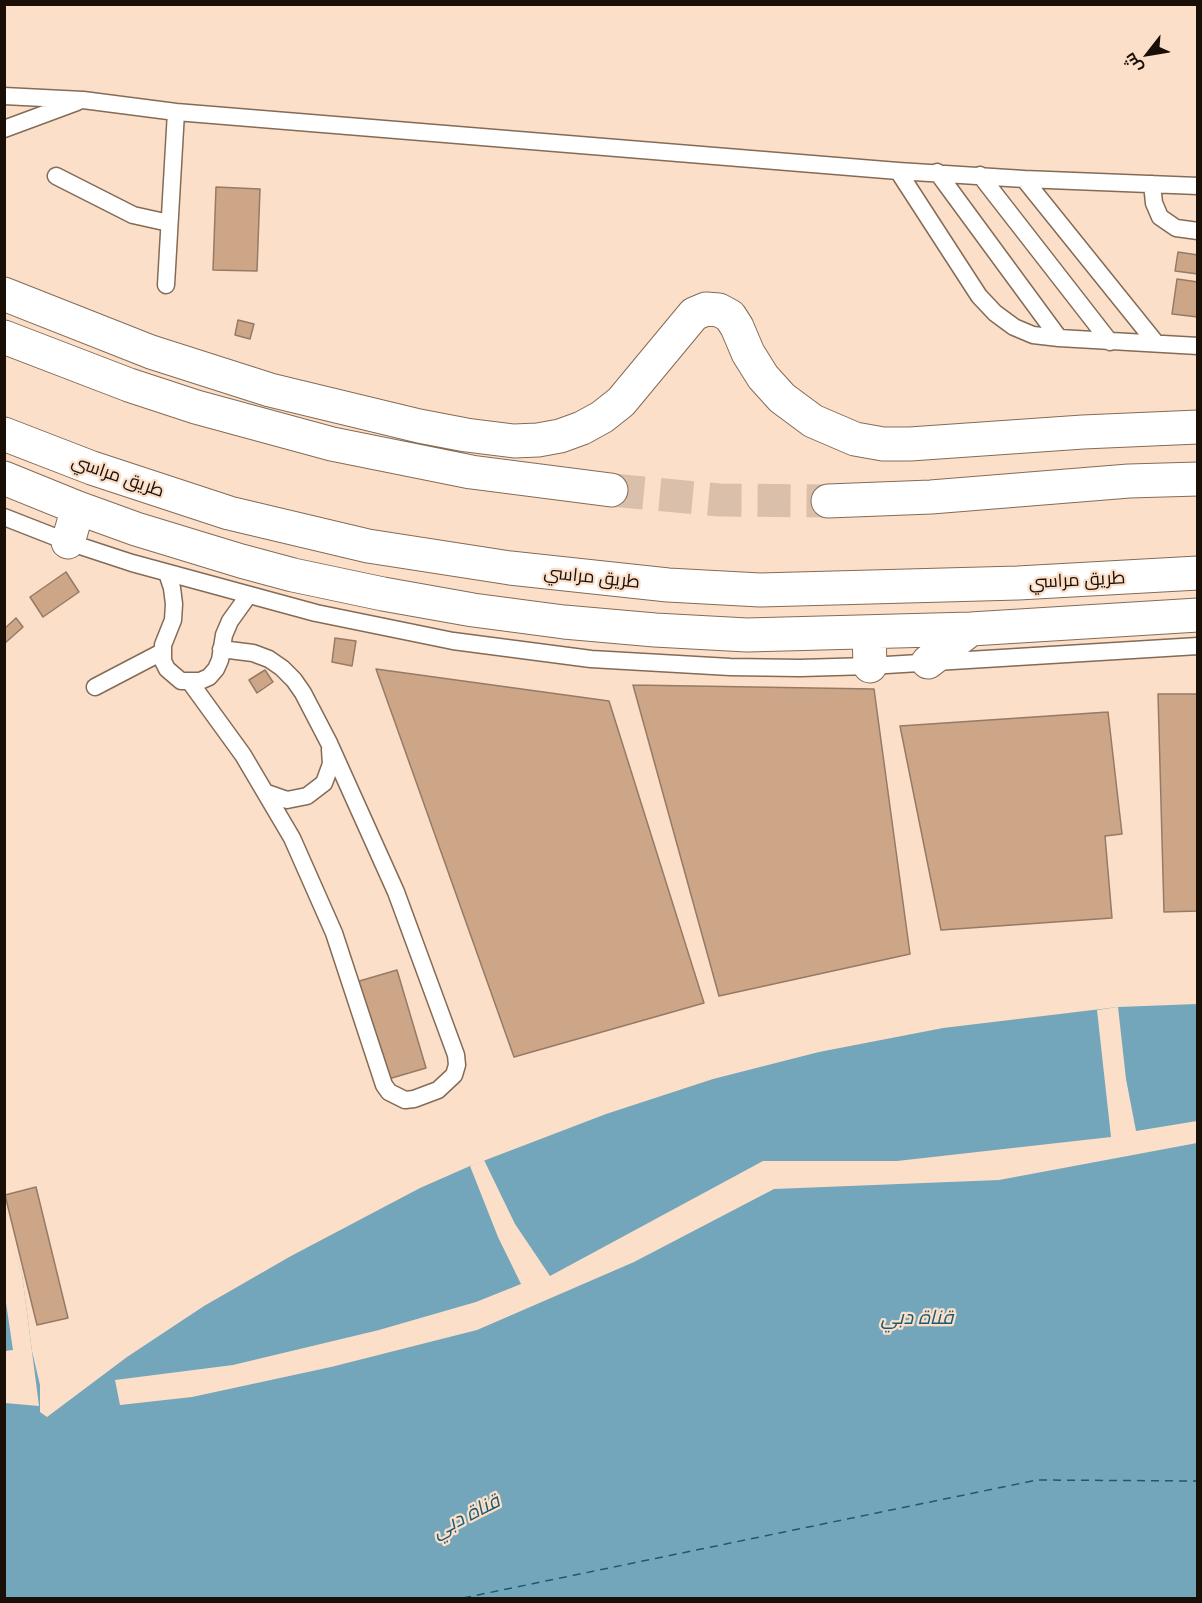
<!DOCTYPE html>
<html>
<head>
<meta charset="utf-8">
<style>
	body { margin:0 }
	#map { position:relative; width:1202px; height:1603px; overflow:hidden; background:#fcdfc8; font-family:Lato,Cairo,sans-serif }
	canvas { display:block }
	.frame { position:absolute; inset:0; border:6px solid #190f07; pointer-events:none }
	.north { position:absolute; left:1118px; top:24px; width:60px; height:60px; -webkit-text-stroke:4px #fcdfc8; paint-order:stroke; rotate:239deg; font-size:16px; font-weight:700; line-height:24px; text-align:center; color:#190f07 }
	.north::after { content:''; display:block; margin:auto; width:21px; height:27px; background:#190f07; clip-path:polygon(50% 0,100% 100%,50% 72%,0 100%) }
</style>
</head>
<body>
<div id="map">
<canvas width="1202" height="1603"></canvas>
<div class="frame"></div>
<div class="north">ش</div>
</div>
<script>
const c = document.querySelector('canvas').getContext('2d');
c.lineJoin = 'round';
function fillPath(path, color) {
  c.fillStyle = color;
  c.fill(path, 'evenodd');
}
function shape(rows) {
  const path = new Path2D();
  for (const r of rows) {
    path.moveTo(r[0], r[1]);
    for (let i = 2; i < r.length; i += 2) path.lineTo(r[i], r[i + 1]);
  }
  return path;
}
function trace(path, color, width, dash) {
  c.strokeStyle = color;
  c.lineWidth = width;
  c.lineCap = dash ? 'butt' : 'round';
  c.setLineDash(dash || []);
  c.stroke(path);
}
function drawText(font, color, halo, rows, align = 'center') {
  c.font = font + ' Lato,Cairo,sans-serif';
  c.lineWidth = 4.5;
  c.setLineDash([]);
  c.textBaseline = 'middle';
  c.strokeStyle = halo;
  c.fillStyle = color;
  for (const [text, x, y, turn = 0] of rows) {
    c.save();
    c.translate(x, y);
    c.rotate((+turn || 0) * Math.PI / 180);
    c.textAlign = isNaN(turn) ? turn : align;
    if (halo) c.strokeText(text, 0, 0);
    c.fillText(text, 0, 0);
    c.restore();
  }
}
const water = shape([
	[1197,1004,1197,1598,5,1598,4,1219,22,1274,32,1351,40,1385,40,1412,47,1417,127,1357,204,1306,291,1256,420,1188,470,1166,606,1114,713,1079,819,1052,943,1028,1118,1007]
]);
const pier = shape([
	[1118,1007,1126,1079,1136,1131,1197,1121,1197,1143,999,1180,774,1189,634,1262,477,1330,331,1367,192,1397,120,1405,115,1380,233,1365,379,1330,476,1302,521,1284,498,1237,470,1166,484,1160,515,1224,550,1276,763,1161,897,1161,1111,1137,1097,1010],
	[5,1219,22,1274,39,1406,5,1403,5,1351,13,1350,5,1296]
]);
const ferry = shape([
	[463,1598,1037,1480,1198,1481]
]);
const building = shape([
	[216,187,260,189,257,271,213,270,216,187],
	[1178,252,1198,255,1198,274,1175,271,1178,252],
	[1177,279,1198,282,1198,317,1172,314,1177,279],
	[238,320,254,324,250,339,235,335,238,320],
	[66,572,79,592,43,617,30,597,66,572],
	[16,618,23,627,4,644,4,629,16,618],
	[335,638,356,641,352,666,332,662,335,638],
	[376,669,609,701,704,1003,514,1057,376,669],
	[265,670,273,682,257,693,249,680,265,670],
	[633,685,874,689,910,954,719,996,633,685],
	[1158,694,1198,694,1198,911,1164,912,1158,694],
	[1108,712,1122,834,1105,836,1112,918,941,930,900,726,1108,712],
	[397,970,426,1068,385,1080,356,982,397,970],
	[36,1187,68,1318,37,1325,5,1195,36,1187]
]);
const tertiaryTunnel = shape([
	[611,490,719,500,828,501]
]);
const service = shape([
	[4,96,83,100,176,112,898,171,1024,179,1198,186],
	[4,129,77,102],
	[898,171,979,296,995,313,1014,327,1033,335,1059,338,1198,346],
	[937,172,1059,338],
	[980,175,1110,342],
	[56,176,133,215,169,223],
	[1024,179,1156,343],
	[1152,184,1154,203,1160,217,1176,228,1198,231],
	[166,285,176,112],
	[4,517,68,542,132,563,316,613,453,641,591,659,730,667,800,668,870,666,1198,646],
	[167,573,172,588,174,604,173,620,163,645,163,661,167,669,181,681,200,681,209,677,216,669,220,660,224,635,230,621,248,596],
	[190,682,243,755,292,838,334,933,384,1085,389,1092,405,1100,414,1099,438,1090,454,1075,457,1065,456,1055,396,892,329,743,303,693,294,680,282,668,269,659,253,653,221,649],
	[95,687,162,652],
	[267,793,287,800,307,796,324,783,331,764,330,749]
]);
const tertiary = shape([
	[4,294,151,352,270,390,419,426,466,435,514,441,538,440,560,436,582,428,602,417,621,402,694,314,706,309,719,310,730,316,737,327,748,353,763,377,782,398,813,421,855,439,883,444,910,444,1083,432,1198,427],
	[4,337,129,385,196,407,332,444,471,472,611,490],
	[4,434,92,468,229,513,368,546,510,568,668,585,760,590,1018,583,1198,573],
	[4,478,78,508,136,529,241,561,293,575,383,594,473,610,564,622,655,630,747,635,971,629,1198,615],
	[828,501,931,497,1129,481,1198,479],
	[68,542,78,508],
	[869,633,870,666],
	[928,662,971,629]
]);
const streetNames = [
	["طريق مراسي",118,476,19],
	["طريق مراسي",592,577,6],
	["طريق مراسي",1077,580,-3]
];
const waterNames = [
	["قناة دبي",917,1318],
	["قناة دبي",466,1516,-27]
];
fillPath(water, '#74a6bb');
fillPath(pier, '#fcdfc8');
trace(ferry, '#1a5b72', 1.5, [8, 6]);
fillPath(building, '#cda688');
trace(building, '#957a65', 1.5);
trace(tertiaryTunnel, '#dac0ab', 33, [33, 16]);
trace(service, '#846b56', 19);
trace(tertiary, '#846b56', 35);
trace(service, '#fff', 16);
trace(tertiary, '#fff', 33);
drawText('18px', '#190f07', '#fcdfc8', streetNames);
drawText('italic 20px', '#1a5b72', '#fcdfc8', waterNames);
</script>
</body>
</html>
